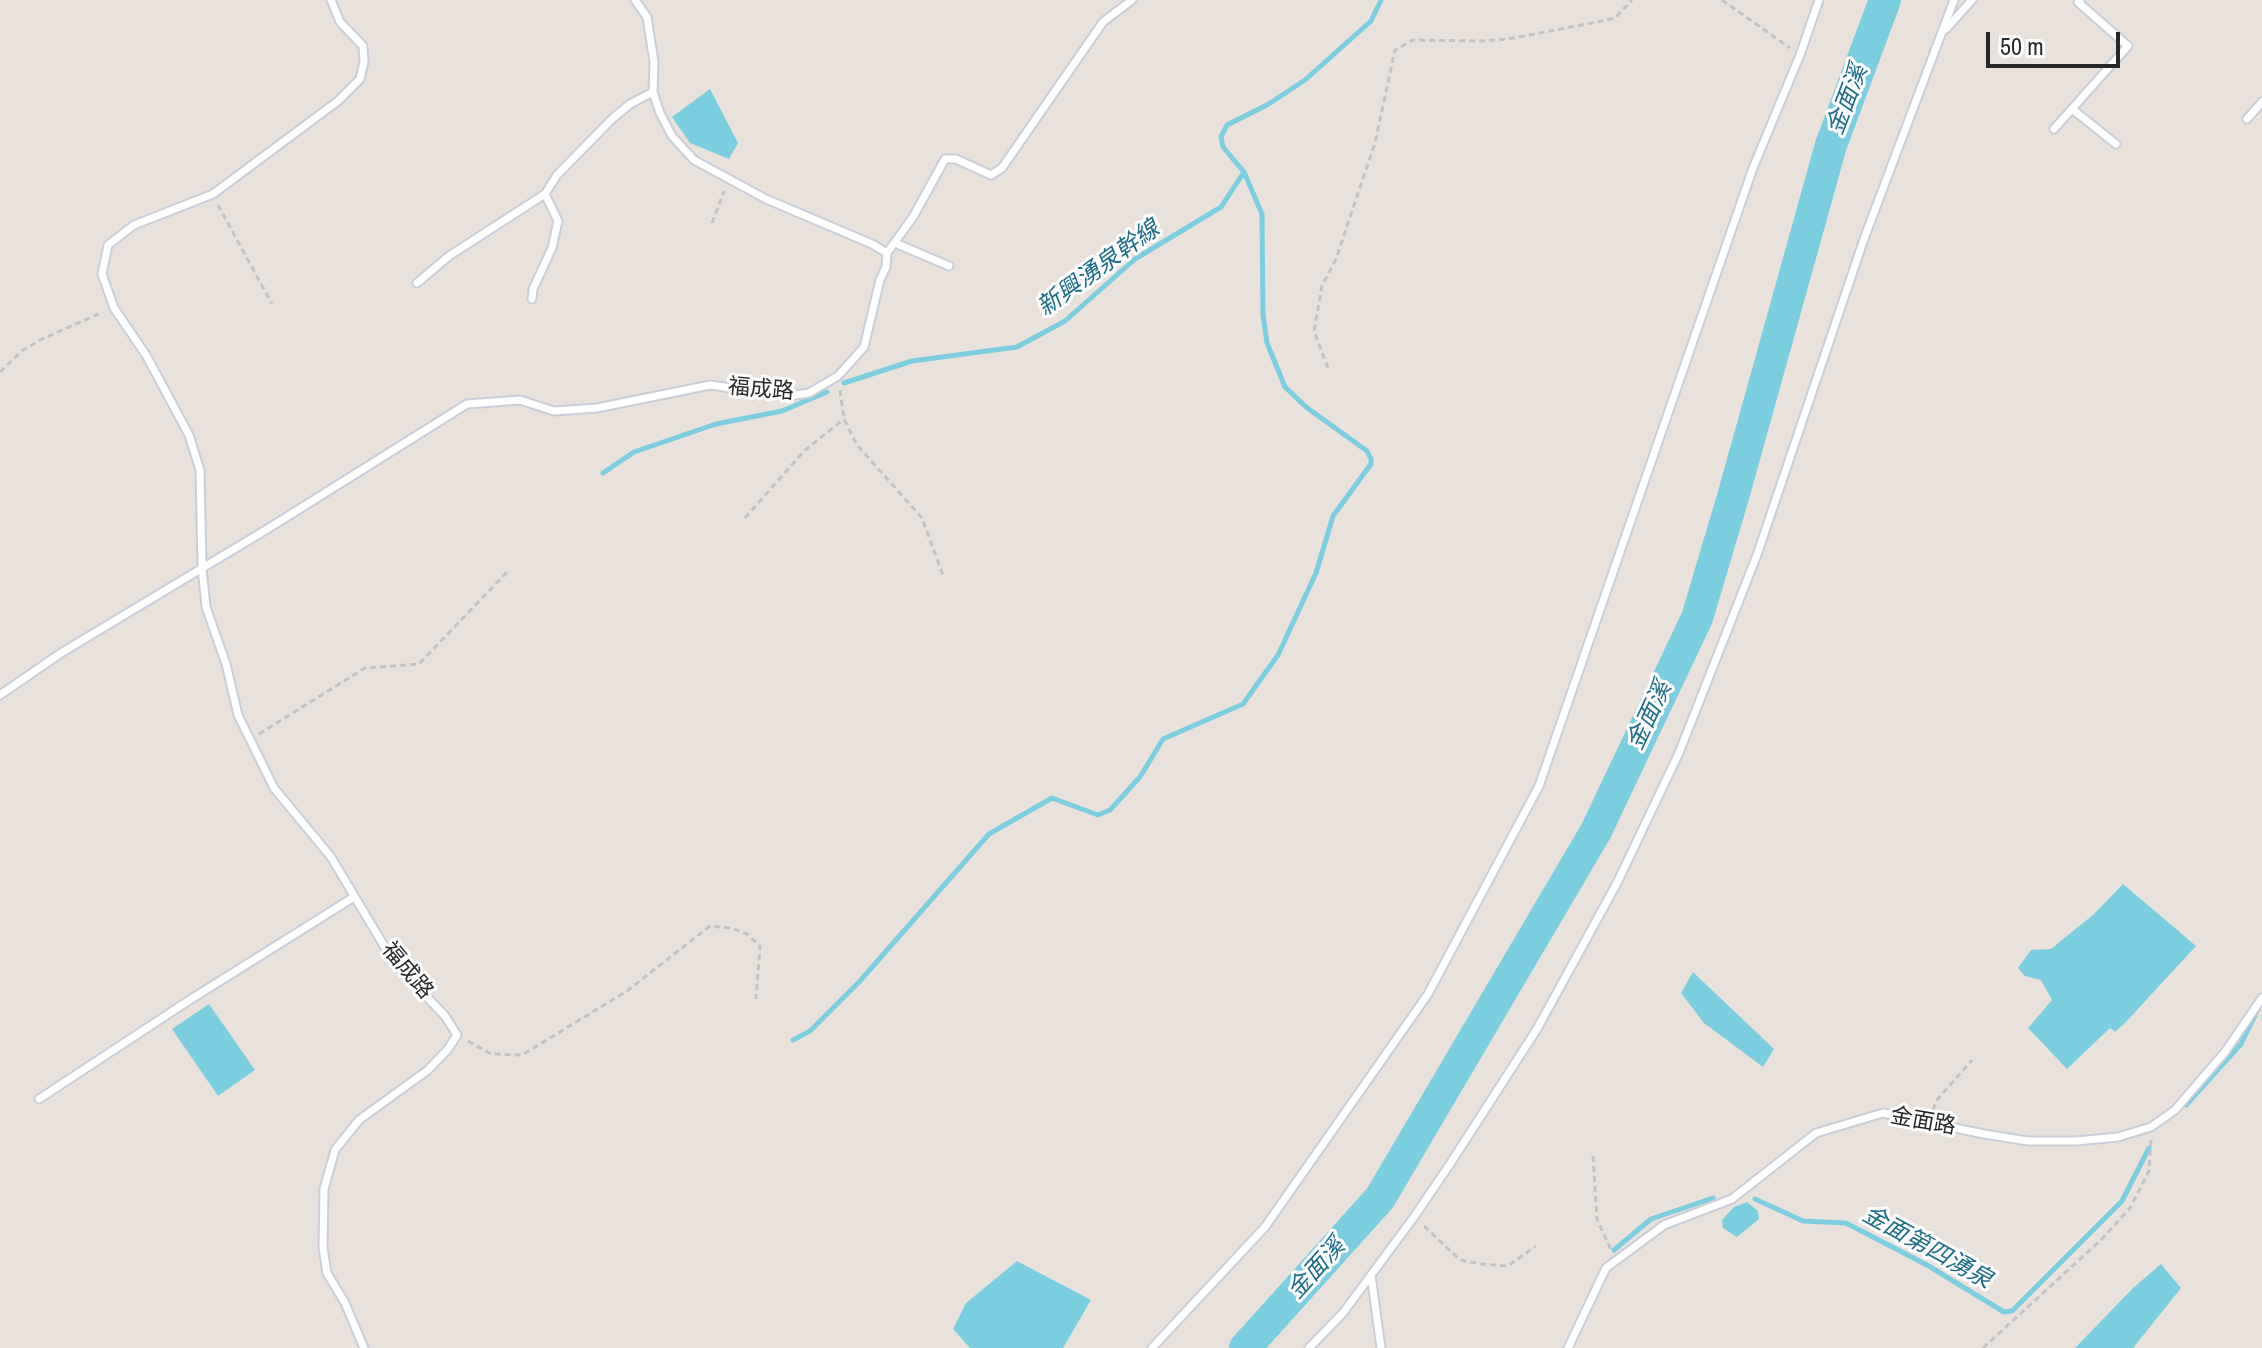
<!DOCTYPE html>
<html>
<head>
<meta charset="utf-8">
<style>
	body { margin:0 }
	#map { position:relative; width:2262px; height:1348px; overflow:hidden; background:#e9e2dc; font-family:"Archivo Narrow",sans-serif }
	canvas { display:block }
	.scale { position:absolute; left:1986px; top:32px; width:134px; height:36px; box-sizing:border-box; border:4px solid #282828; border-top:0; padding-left:10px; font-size:24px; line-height:28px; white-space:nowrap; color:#282828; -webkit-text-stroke:6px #fff; paint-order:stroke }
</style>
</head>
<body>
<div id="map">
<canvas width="2262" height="1348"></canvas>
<div class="scale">50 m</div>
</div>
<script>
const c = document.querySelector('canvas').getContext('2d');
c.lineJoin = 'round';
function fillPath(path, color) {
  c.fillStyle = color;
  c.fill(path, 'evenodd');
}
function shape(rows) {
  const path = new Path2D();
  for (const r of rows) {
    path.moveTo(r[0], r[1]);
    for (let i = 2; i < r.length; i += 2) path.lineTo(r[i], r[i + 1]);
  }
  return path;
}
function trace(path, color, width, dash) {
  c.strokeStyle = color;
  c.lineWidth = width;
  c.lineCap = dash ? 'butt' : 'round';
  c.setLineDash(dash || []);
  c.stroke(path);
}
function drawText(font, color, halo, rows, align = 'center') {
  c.font = font + ' "Archivo Narrow","Noto Sans TC",sans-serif';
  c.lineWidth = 6;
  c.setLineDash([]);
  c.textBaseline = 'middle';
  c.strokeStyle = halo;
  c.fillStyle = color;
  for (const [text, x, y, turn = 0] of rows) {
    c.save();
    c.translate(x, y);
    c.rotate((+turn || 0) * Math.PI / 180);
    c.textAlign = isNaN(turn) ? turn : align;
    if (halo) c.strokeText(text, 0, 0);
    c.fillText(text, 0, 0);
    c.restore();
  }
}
const water = shape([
	[710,89,738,143,729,159,690,143,672,117],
	[2123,884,2196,946,2125,1023,2115,1032,2110,1028,2067,1069,2028,1028,2052,1000,2041,980,2025,976,2018,968,2031,950,2051,949,2094,914],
	[1693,972,1774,1049,1763,1067,1704,1023,1681,993],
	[209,1004,255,1070,218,1096,172,1029],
	[1747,1202,1758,1211,1759,1219,1737,1237,1723,1228,1722,1220,1734,1207],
	[1017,1261,1091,1300,1063,1348,970,1348,953,1329,966,1303],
	[2161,1264,2181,1288,2133,1348,2075,1348,2133,1288]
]);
const stream = shape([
	[844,383,912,361,1017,347,1065,321,1135,259,1221,207,1244,172,1223,147,1221,137,1227,125,1267,105,1305,80,1371,21,1381,0],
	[603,473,634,452,716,424,782,411,827,392],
	[793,1040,810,1031,859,982,989,834,1052,798,1098,815,1110,810,1140,777,1163,739,1243,704,1278,655,1316,573,1333,516,1371,464,1371,459,1367,451,1306,407,1285,387,1267,343,1263,315,1262,214,1244,172],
	[2186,1105,2241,1044,2259,1007],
	[1755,1199,1803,1221,1846,1223,1927,1265,2004,1312,2012,1311,2122,1201,2149,1148],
	[1614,1250,1651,1219,1713,1198]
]);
const river = shape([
	[1245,1348,1380,1198,1596,831,1697,618,1733,497,1831,145,1885,0]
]);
const path = shape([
	[1722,0,1790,48],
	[218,205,272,304],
	[712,223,724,191],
	[1328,368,1314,331,1322,286,1336,259,1375,143,1395,50,1413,40,1482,41,1508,39,1597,22,1615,18,1632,0],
	[0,372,22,351,40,340,103,312],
	[840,390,844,419,857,445,922,518,944,578],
	[745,518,804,451,844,419],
	[259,734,365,668,419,664,508,571],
	[468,1041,491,1054,522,1055,627,991,710,926,731,928,747,934,760,946,756,999],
	[1933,1110,1937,1100,1972,1060],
	[1593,1156,1597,1219,1611,1250],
	[1424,1226,1460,1260,1481,1264,1508,1266,1536,1246],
	[1983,1348,2101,1240,2130,1208,2149,1171,2151,1140]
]);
const lane = shape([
	[331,0,340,22,363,46,364,62,360,79,338,101,213,194,134,225,108,245,102,274,114,308,146,355,189,435,200,470,202,568,206,607,226,664,238,715,274,788,331,857,393,961,445,1016,457,1035,448,1049,428,1070,359,1120,335,1150,324,1189,323,1248,327,1273,345,1303,364,1348],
	[1946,29,1972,0],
	[2072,109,2116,144],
	[2247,119,2262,102],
	[2054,129,2128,46,2078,2,2080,0],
	[895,243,949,266],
	[887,253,913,217,945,159,956,159,991,175,1002,168,1103,22,1132,0],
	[417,283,449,256,545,194,557,175,612,119,630,104,653,92],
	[532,299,533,289,552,248,558,221,545,194],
	[0,695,61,653,269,528,467,404,520,400,554,411,597,408,710,385,789,396,809,393,838,376,864,347,880,280,886,267,887,253,872,244,766,199,694,160,672,136,660,113,653,92,654,62,647,17,635,0],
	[39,1099,188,1001,354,897],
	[1371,1275,1381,1348],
	[1152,1348,1265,1227,1428,994,1539,786,1753,168,1800,55,1819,0],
	[1309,1348,1343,1313,1414,1217,1450,1164,1537,1029,1617,883,1679,753,1757,555,1864,239,1954,0],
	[1568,1348,1606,1268,1664,1225,1732,1199,1816,1133,1883,1113,1984,1134,2028,1141,2076,1141,2118,1137,2151,1127,2175,1110,2225,1052,2262,998]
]);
const streetNames = [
	["福成路",761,390,5],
	["福成路",407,971,50],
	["金面路",1923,1122,10]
];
const waterNames = [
	["金面溪",1848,100,-69],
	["新興湧泉幹線",1099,269,-36],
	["金面溪",1650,716,-65],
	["金面第四湧泉",1927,1248,29],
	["金面溪",1317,1269,-48]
];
fillPath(water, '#7bcedf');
trace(stream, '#7bcedf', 5);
trace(river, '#7bcedf', 32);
trace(lane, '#caced9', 11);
trace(path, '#c3c3c3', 3, [6, 4]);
trace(lane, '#fff', 7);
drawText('22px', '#282828', '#fff', streetNames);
drawText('italic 24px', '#1d6d88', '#fff', waterNames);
</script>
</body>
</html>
